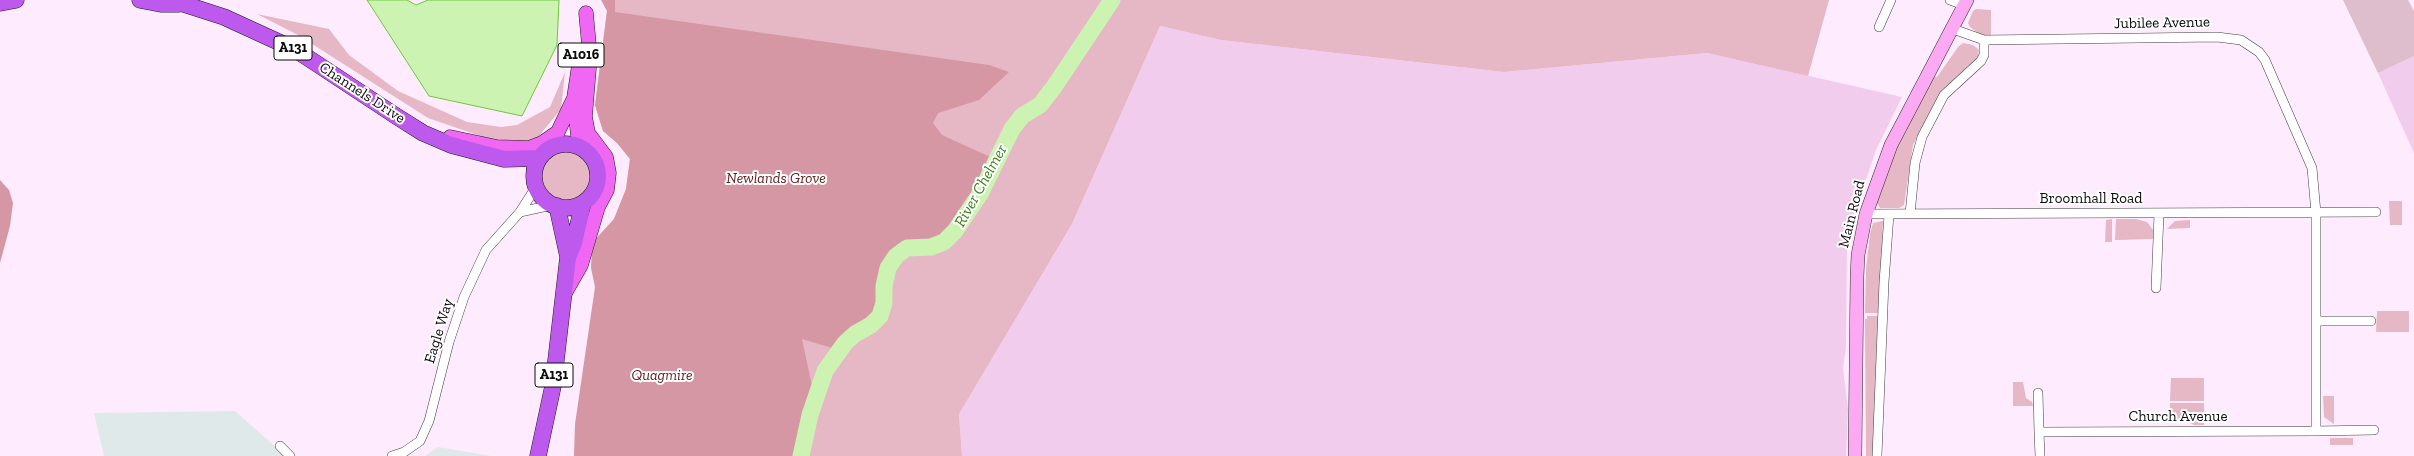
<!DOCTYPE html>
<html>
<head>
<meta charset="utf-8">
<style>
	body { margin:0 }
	canvas { display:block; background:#feebfe }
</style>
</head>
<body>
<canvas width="2414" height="456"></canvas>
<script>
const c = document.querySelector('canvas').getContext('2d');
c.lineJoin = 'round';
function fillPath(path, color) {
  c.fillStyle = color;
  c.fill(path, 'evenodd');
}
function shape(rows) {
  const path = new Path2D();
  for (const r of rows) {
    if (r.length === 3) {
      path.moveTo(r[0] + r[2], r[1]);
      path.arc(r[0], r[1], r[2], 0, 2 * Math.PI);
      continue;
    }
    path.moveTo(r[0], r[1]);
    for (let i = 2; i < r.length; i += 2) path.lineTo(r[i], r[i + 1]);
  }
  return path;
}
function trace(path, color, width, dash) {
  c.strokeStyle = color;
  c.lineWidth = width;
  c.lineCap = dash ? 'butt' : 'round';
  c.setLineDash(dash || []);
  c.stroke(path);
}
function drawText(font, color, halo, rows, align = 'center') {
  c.font = font + ' "Zilla Slab",serif';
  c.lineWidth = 4;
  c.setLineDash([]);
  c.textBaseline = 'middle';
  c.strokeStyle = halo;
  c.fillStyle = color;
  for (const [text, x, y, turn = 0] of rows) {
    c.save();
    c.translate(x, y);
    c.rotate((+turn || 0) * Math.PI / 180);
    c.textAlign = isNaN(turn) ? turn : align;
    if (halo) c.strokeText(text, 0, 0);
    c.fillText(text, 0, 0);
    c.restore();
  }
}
const industrial = shape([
	[235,411,286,456,104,456,94,413],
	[438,447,491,456,425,456]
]);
const farmland = shape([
	[1160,26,1221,40,1504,72,1707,53,1902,97,1876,150,1854,215,1847,249,1846,347,1843,368,1848,409,1846,456,962,456,959,414,1072,224],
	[2414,56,2414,153,2378,73]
]);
const green = shape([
	[615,0,1829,0,1808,76,1707,53,1504,72,1221,40,1160,26,1072,224,959,414,962,456,804,456,816,405,592,243,614,219,626,189,630,159,617,143,603,131,595,105,607,11,615,11],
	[1976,9,1991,10,1991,35,1981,35,1970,27,1968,23,1973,11],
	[257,14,329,29,349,55,398,91,467,122,501,127,517,125,550,107,565,72,561,109,534,142,489,139,428,118,298,35],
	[1963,43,1973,45,1979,50,1978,57,1942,90,1913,145,1904,205,1899,208,1880,208,1876,202,1894,152,1934,76,1937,77,1958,47],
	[567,174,26],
	[2389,201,2402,201,2402,225,2390,225],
	[2112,219,2112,242,2105,242,2106,220],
	[2116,219,2136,219,2147,222,2153,230,2153,239,2115,240],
	[2190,220,2190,228,2167,229,2175,221],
	[1883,221,1879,313,1865,313,1866,268,1870,234,1873,223],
	[2377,311,2409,311,2409,332,2376,332],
	[1867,316,1879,316,1874,456,1866,456,1865,319,1867,319],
	[2171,378,2204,378,2204,401,2170,401],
	[2013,382,2023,382,2026,398,2032,402,2033,406,2013,406],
	[2323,396,2334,396,2334,424,2324,417],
	[2170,403,2204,403,2204,425,2194,425,2186,421,2170,421],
	[2330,438,2353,438,2353,445,2330,445]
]);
const forest = shape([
	[601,0,615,0,615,12,989,65,1009,72,979,100,938,113,933,123,942,135,997,160,978,195,953,233,944,242,931,248,907,248,896,256,888,267,880,316,855,334,839,350,802,339,816,405,804,456,574,456,575,424,595,287,591,268,592,243,614,219,626,189,630,159,617,143,603,131,595,105,607,11],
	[0,180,9,190,13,203,10,226,0,263]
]);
const cemetery = shape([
	[2343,0,2408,0,2414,11,2414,56,2378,73]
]);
const water = shape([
	[367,0,407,0,416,5,428,0,559,0,557,45,522,116,429,96,367,0]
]);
const river = shape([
	[801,456,810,415,825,371,845,343,855,334,871,325,880,316,884,303,884,286,888,268,896,256,907,248,931,247,944,242,955,231,980,194,1012,129,1022,116,1040,105,1054,87,1112,0]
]);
const street = shape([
	[1950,0,1964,5],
	[1879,27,1891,0],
	[1953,29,1984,40,2217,37,2241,40,2259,52,2265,60,2312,168,2316,213,2316,431,2039,432,2040,456],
	[520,212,552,205],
	[1866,214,2376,212],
	[1910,214,1915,163,1922,137,1944,95,1981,61,1984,55,1984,40],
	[2156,288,2159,214],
	[2316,321,2371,321],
	[2038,393,2039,432],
	[2316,431,2374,430],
	[280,446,290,456],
	[392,456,404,452,420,441,429,421,449,342,464,297,486,250,520,212,536,187],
	[1877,456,1884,282,1889,215]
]);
const secondary = shape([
	[1855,456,1857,277,1858,255,1866,214,1891,145,1967,0]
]);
const primary = shape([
	[581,52,574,98,578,136,583,149],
	[450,137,497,147,529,148,542,143,558,132],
	[554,140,574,98],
	[565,293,581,265,598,207,607,190,609,173,606,157,588,133,585,117,590,56,586,13]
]);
const highway = shape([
	[140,0,161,4,179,4],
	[171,0,224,17,296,50,396,116,423,133,451,145,504,159,539,158],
	[0,3,16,0],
	[566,176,32],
	[557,206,568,257],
	[538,456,553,386,568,257,574,243,583,203]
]);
const shields = [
	[293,48,38],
	[581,55,46],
	[554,375,38]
];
const shieldNames = [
	["A131",293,48],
	["A1016",581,55],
	["A131",554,375]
];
const streetNames = [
	["Jubilee Avenue",2162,23,-1],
	["Channels Drive",362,93,33],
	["Broomhall Road",2091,199],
	["Main Road",1852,214,-76],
	["Eagle Way",439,331,-73],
	["Church Avenue",2178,417]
];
const parkNames = [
	["Newlands Grove",776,179],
	["Quagmire",662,376]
];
const waterNames = [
	["River Chelmer",981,186,-61]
];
fillPath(industrial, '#e0e9ea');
fillPath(farmland, '#f2cced');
fillPath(green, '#e6b7c5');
fillPath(forest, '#d697a5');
fillPath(cemetery, '#debecc');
fillPath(water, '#ccf3b2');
trace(water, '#71c63d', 1);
trace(river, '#ccf3b2', 17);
trace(street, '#3e3e3e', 10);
trace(secondary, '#2d2d2d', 14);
trace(primary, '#1c1c1c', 15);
trace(highway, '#1c1c1c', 17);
trace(street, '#fff', 9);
trace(secondary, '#fba9f2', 13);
trace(primary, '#ef67f2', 14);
trace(highway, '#be59ed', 16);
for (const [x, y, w] of shields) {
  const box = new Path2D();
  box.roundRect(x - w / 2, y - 12, w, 24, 3);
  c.fillStyle = '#fff';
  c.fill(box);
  trace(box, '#0b0b0b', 1);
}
drawText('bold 14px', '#0b0b0b', null, shieldNames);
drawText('15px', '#0b0b0b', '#fff', streetNames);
drawText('italic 15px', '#5f2020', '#fff', parkNames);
drawText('italic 16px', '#3d821a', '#fff', waterNames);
</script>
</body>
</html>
